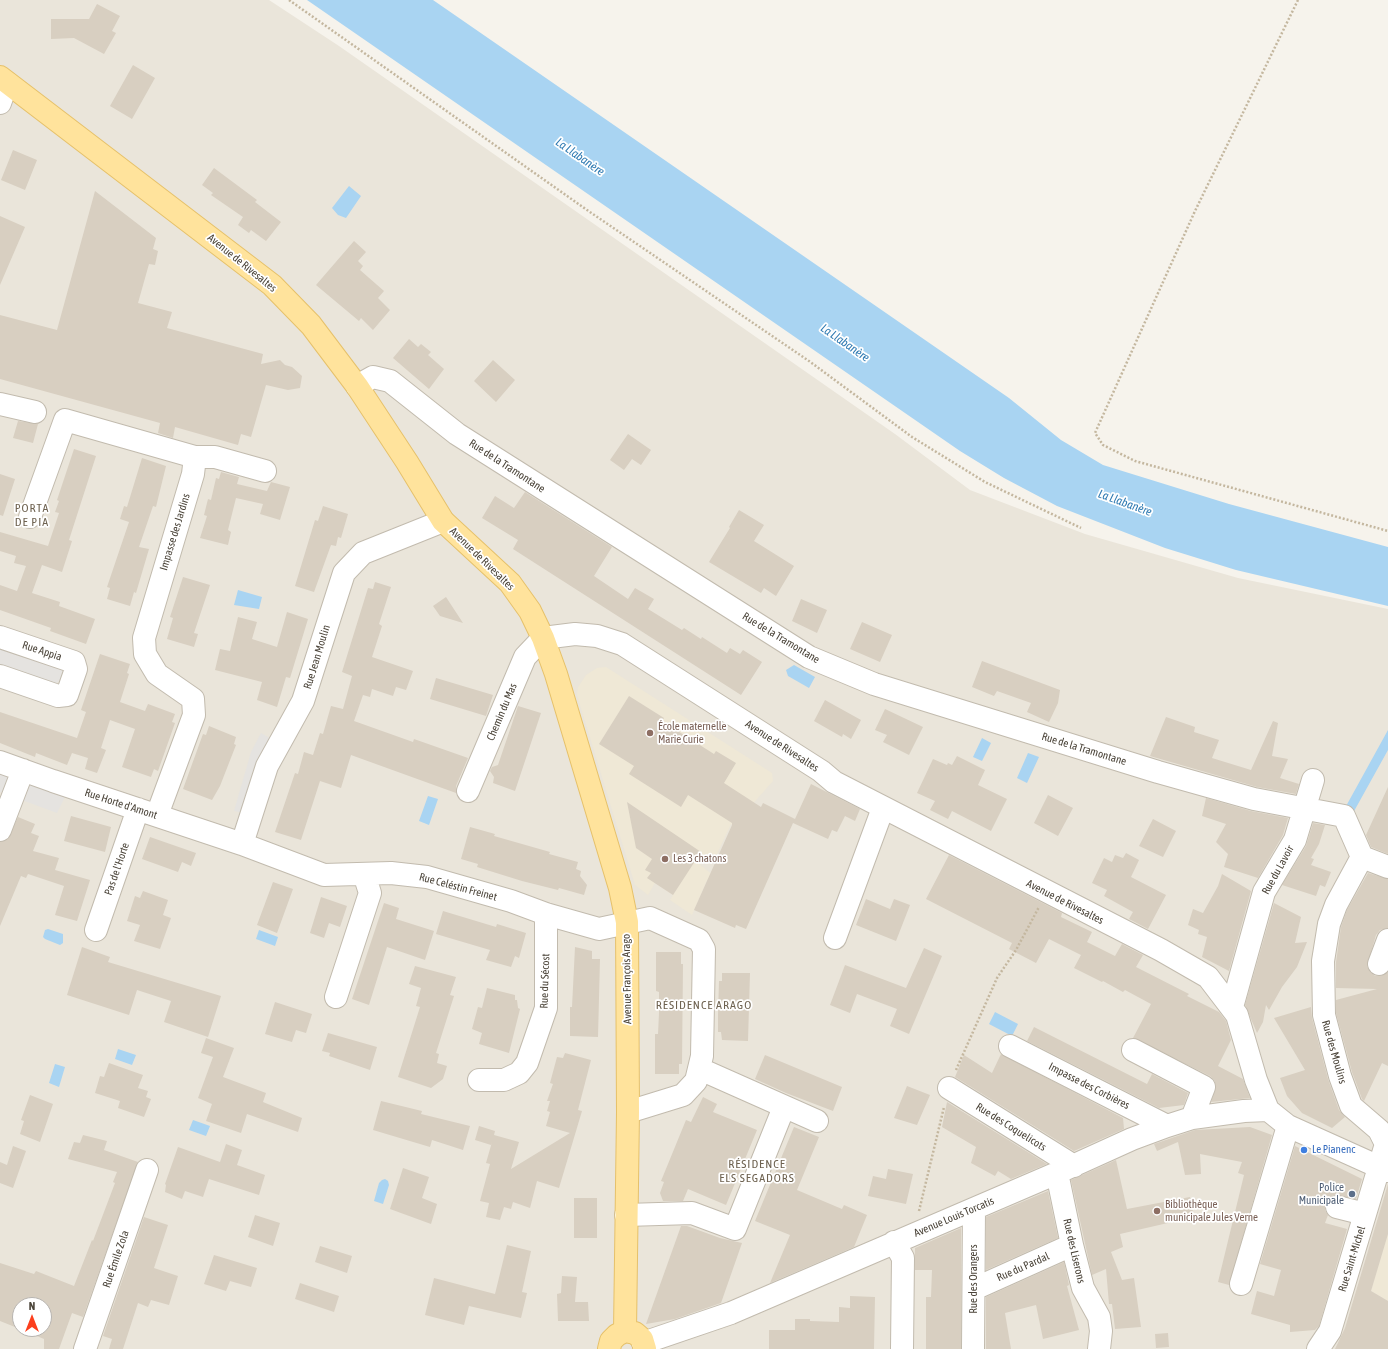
<!DOCTYPE html>
<html>
<head>
<meta charset="utf-8">
<style>
	body { margin:0 }
	#map { position:relative; width:1388px; height:1349px; overflow:hidden; background:#f6f3ec; font-family:"Asap Condensed",sans-serif }
	canvas { display:block }
	.north { position:absolute; left:12px; top:1297px; width:40px; height:40px; box-sizing:border-box; background:#fff; border:1px solid #b7b4b0; border-radius:50%; rotate:0deg; font-size:11px; font-weight:700; line-height:16px; text-align:center; color:#4b4439 }
	.north::after { content:''; display:block; margin:auto; width:14px; height:18px; background:#fc3f1d; clip-path:polygon(50% 0,100% 100%,50% 72%,0 100%) }
</style>
</head>
<body>
<div id="map">
<canvas width="1388" height="1349"></canvas>
<div class="north">N</div>
</div>
<script>
const c = document.querySelector('canvas').getContext('2d');
c.lineJoin = 'round';
function fillPath(path, color) {
  c.fillStyle = color;
  c.fill(path, 'evenodd');
}
function shape(rows) {
  const path = new Path2D();
  for (const r of rows) {
    path.moveTo(r[0], r[1]);
    for (let i = 2; i < r.length; i += 2) path.lineTo(r[i], r[i + 1]);
  }
  return path;
}
function trace(path, color, width, dash) {
  c.strokeStyle = color;
  c.lineWidth = width;
  c.lineCap = dash ? 'butt' : 'round';
  c.setLineDash(dash || []);
  c.stroke(path);
}
function drawText(font, color, halo, rows, align = 'center') {
  c.font = font + ' "Asap Condensed",sans-serif';
  c.lineWidth = 3.5;
  c.setLineDash([]);
  c.textBaseline = 'middle';
  c.strokeStyle = halo;
  c.fillStyle = color;
  for (const [text, x, y, turn = 0] of rows) {
    c.save();
    c.translate(x, y);
    c.rotate((+turn || 0) * Math.PI / 180);
    c.textAlign = isNaN(turn) ? turn : align;
    if (halo) c.strokeText(text, 0, 0);
    c.fillText(text, 0, 0);
    c.restore();
  }
}
const residential = shape([
	[0,0,269,0,339,46,895,434,970,490,1085,534,1238,578,1388,609,1388,1349,0,1349],
	[20,1305,44,1305,44,1329,20,1329]
]);
const education = shape([
	[606,667,772,773,773,781,750,807,740,828,731,824,717,854,706,854,699,864,713,875,707,880,692,915,670,900,673,895,655,883,648,895,635,885,577,695,578,687,586,675,597,668],
	[1388,1233,1388,1301,1371,1291]
]);
const parking = shape([
	[4,647,70,668,67,674,51,688,0,670,0,650],
	[261,733,273,740,248,814,234,811,251,752],
	[0,773,65,797,57,813,0,792]
]);
const water = shape([
	[307,0,433,0,1009,398,1061,440,1103,465,1229,504,1388,547,1388,606,1236,570,1165,548,1057,506,1004,478,960,451],
	[349,186,361,196,346,218,338,215,332,208],
	[238,590,262,597,259,609,234,605],
	[794,665,815,677,809,688,788,676,786,670],
	[1388,730,1388,750,1353,813,1345,808],
	[982,738,991,743,982,761,973,757],
	[1028,753,1039,757,1027,783,1017,778],
	[428,796,438,799,429,825,419,821],
	[48,929,63,934,63,943,60,945,45,939,43,937,45,930],
	[259,930,278,937,275,946,256,939],
	[995,1012,1018,1024,1012,1036,989,1024],
	[118,1049,136,1055,132,1065,115,1059],
	[55,1064,65,1067,59,1087,49,1083],
	[193,1120,210,1126,206,1136,189,1130],
	[385,1179,388,1181,389,1185,383,1204,374,1201,379,1183,382,1180]
]);
const building = shape([
	[97,4,120,16,112,31,116,33,104,54,74,38,51,39,51,19,89,19],
	[133,65,155,78,132,119,110,106],
	[13,150,37,160,25,190,1,180],
	[214,168,257,200,255,202,281,222,266,241,251,230,249,233,238,225,243,217,211,195,213,193,202,185],
	[95,191,156,238,153,249,158,251,155,265,149,264,138,303,172,312,167,328,263,354,261,364,280,360,285,365,292,367,302,376,300,388,288,390,266,385,251,437,241,434,238,445,175,427,173,438,158,433,160,423,0,379,0,315,57,330],
	[0,216,25,227,0,285],
	[354,241,366,252,358,261,363,266,360,270,384,291,378,298,390,310,373,330,361,318,359,321,316,285],
	[409,339,418,347,421,344,431,352,428,355,444,369,429,389,393,358],
	[493,360,515,380,496,402,474,381],
	[18,421,38,424,33,443,13,438],
	[628,434,651,450,641,465,632,459,624,470,610,460],
	[74,449,96,456,69,540,72,541,62,572,42,565,32,593,60,602,59,606,95,619,86,644,50,631,51,628,0,610,0,585,17,591,26,566,14,563,16,556,0,551,0,532,48,546,59,513,55,512,59,501,57,500],
	[142,458,166,466,156,507,153,506,139,547,149,549,136,593,134,592,130,606,107,599,110,588,107,587,129,522,120,519,124,506,127,507],
	[221,472,239,477,237,484,267,491,271,482,290,487,280,520,260,514,263,504,236,498,228,530,231,532,228,545,200,538,207,516,204,515,208,499,211,500,216,478,219,479],
	[0,474,15,479,3,516,0,515],
	[525,492,612,547,594,576,628,599,635,588,654,599,648,609,682,630,684,628,701,639,702,637,727,653,730,648,740,654,743,650,762,662,741,695,513,549,518,540,482,518,495,496,514,508],
	[323,506,348,514,341,538,338,537,336,546,331,545,314,592,295,586,315,520,318,521],
	[739,510,764,525,754,541,794,566,776,596,764,588,761,593,709,562,730,528,729,527],
	[183,577,210,585,194,633,198,634,194,647,167,639,173,618,170,617],
	[375,582,391,587,379,624,382,626,372,657,413,671,406,690,396,687,393,696,372,689,370,697,363,695,354,721,413,742,414,739,468,758,456,786,456,793,351,755,341,788,320,781,301,840,275,832,295,773,298,774,304,752,313,755,320,733,323,734,331,706,343,709,352,676,342,672,368,588,373,589],
	[446,597,463,623,440,616,433,606],
	[801,599,827,610,817,633,792,621],
	[287,612,308,619,290,678,286,677,277,707,257,700,262,682,215,670,220,649,230,651,238,617,257,622,252,639,277,647],
	[862,622,892,635,880,662,850,649],
	[100,654,130,664,127,673,129,674,120,702,145,711,148,704,175,714,172,722,175,723,158,771,154,769,151,777,122,767,135,729,110,720,101,748,106,750,97,773,85,769,88,758,72,753,67,765,36,753,35,757,0,743,0,712,77,738,86,712,81,710],
	[982,661,1060,690,1058,703,1049,722,1027,712,1031,703,997,691,994,696,972,687],
	[436,678,493,695,486,716,430,699],
	[629,696,664,718,662,721,714,754,716,751,736,763,724,783,761,807,763,803,795,819,811,784,860,809,855,821,845,816,837,832,832,830,828,839,793,823,746,929,736,925,735,928,694,910,732,825,732,823,688,795,681,807,629,774,634,766,599,744],
	[825,700,861,720,851,739,843,734,842,737,814,721],
	[518,706,541,713,515,791,493,783,494,777,490,771,492,767,498,765],
	[885,709,923,727,909,755,883,742,887,735,875,730],
	[1166,717,1195,727,1194,732,1219,740,1212,758,1251,770,1273,721,1278,723,1272,756,1288,759,1280,778,1299,784,1296,794,1257,787,1150,756],
	[209,726,236,737,234,744,236,745,220,786,212,800,183,789,203,734,206,735],
	[957,756,985,770,978,785,1007,799,991,831,952,811,948,819,930,810,935,801,917,793,933,759,947,765,948,763,952,765],
	[1388,787,1388,854,1371,847,1366,835],
	[1048,795,1073,808,1058,836,1034,823],
	[1206,798,1251,811,1288,818,1283,835,1258,878,1224,867,1228,854,1216,842,1226,824,1202,816],
	[627,802,701,852,673,895,647,878,651,873,645,870,652,859,636,848],
	[71,816,111,827,105,852,64,841],
	[18,817,35,824,31,833,39,836,33,851,59,858,55,870,90,880,77,921,55,915,64,886,28,874,26,878,21,876,0,926,0,842,8,839],
	[1153,819,1176,831,1163,857,1139,846],
	[1313,823,1325,825,1319,844,1311,858,1314,859,1311,865,1331,872,1325,887,1320,885,1316,896,1282,885,1306,846],
	[470,827,495,834,494,836,550,852,549,854,578,862,576,869,581,871,580,876,587,885,584,895,559,888,558,890,522,881,477,867,478,864,461,859],
	[150,837,196,853,191,866,182,862,178,872,142,859],
	[1126,853,1139,860,1131,877,1166,895,1148,929,1129,919,1133,912,1104,896,1107,890,1092,883,1104,858,1112,862,1115,855,1123,858],
	[949,855,1062,913,1061,917,1092,932,1087,942,1115,956,1122,944,1143,955,1136,967,1189,994,1187,996,1219,1012,1226,1021,1231,1040,1218,1066,1243,1079,1250,1098,1211,1102,1216,1086,1214,1080,1210,1076,1133,1038,1151,1004,1125,990,1123,992,1103,981,1102,982,1074,968,1081,955,1049,939,1036,963,1009,949,1012,943,926,899],
	[1368,873,1388,879,1388,928,1380,930,1376,935,1367,966,1370,972,1375,976,1381,976,1388,972,1388,1066,1382,1063,1364,1101,1362,1099,1352,1072,1336,1013,1336,1000,1377,989,1336,988,1336,962,1341,927,1347,910],
	[1222,874,1251,891,1229,971,1202,957,1207,937,1198,934,1199,930,1188,925,1193,909,1203,913,1218,886],
	[273,882,293,889,277,933,257,925],
	[143,891,168,900,163,915,171,918,160,949,134,941,140,925,127,921,135,896,140,898],
	[321,897,347,906,340,927,329,923,324,938,310,933],
	[866,899,890,909,894,899,910,905,896,941,856,925],
	[384,903,399,908,396,919,434,931,425,960,387,947,369,1005,352,999],
	[1274,903,1301,917,1295,943,1307,942,1297,967,1282,987,1269,1010,1266,1005,1263,1022,1257,1033,1245,1005],
	[443,911,496,927,497,924,526,933,519,958,515,956,511,967,486,960,490,950,436,934],
	[82,947,110,957,108,962,221,996,208,1037,164,1022,171,1001,137,990,129,1015,67,995],
	[575,947,592,951,592,959,600,959,598,1037,570,1036,570,1007,572,1007],
	[924,948,942,956,909,1034,890,1026,897,1009,857,994,850,1013,830,1005,845,965,906,988],
	[656,952,681,952,681,964,683,964,682,1064,679,1064,679,1074,655,1074,655,1034,658,1034,659,1013,659,992,656,991],
	[415,966,456,977,450,995,454,996,436,1053,439,1054,437,1063,447,1066,443,1079,431,1088,398,1077,420,1007,416,1006,421,988,409,984],
	[722,973,750,973,748,1041,722,1040,721,1032,718,1032,718,1015,719,981,722,981],
	[487,988,515,995,515,1000,517,1000,518,1008,520,1009,509,1053,479,1044,482,1033,472,1029,478,1007,482,1008],
	[275,1002,312,1014,306,1033,296,1030,292,1042,265,1034],
	[1311,1007,1312,1018,1328,1079,1339,1110,1345,1117,1332,1128,1302,1113,1287,1096,1280,1078,1305,1070,1274,1018],
	[1034,1027,1147,1084,1152,1074,1188,1093,1184,1105,1159,1108,1027,1041],
	[328,1033,377,1047,370,1070,329,1056,330,1053,322,1051],
	[206,1038,234,1048,223,1077,266,1093,263,1102,302,1118,298,1132,247,1114,241,1133,206,1121,212,1104,198,1098,213,1057,201,1053],
	[565,1053,591,1060,578,1110,582,1111,559,1188,537,1181,530,1208,513,1202,511,1209,504,1207,500,1220,486,1217,489,1203,480,1201,490,1164,486,1163,492,1142,491,1145,475,1140,479,1126,495,1131,494,1135,519,1142,511,1169,570,1133,546,1126,550,1112,547,1111,550,1101,547,1101,553,1084,550,1083,557,1057,563,1058],
	[1001,1054,1123,1118,1124,1129,1074,1151,955,1077,964,1055,992,1073],
	[765,1055,842,1087,833,1111,786,1093,755,1079],
	[109,1063,143,1075,138,1088,148,1091,146,1097,151,1099,144,1117,118,1108,120,1101,95,1093,100,1076,104,1077],
	[907,1086,930,1095,917,1125,894,1118],
	[30,1095,53,1104,40,1142,20,1134,24,1121,21,1120],
	[703,1097,717,1104,713,1112,757,1130,726,1205,688,1189,683,1201,663,1201,660,1193,664,1182,661,1181,686,1120,691,1122],
	[381,1101,422,1111,421,1114,470,1126,463,1150,432,1140,430,1147,373,1130],
	[947,1102,1047,1164,1011,1179,998,1171,995,1176,971,1163,976,1147,942,1127],
	[794,1127,819,1137,797,1190,842,1209,844,1205,867,1215,854,1247,770,1283,790,1235,755,1221],
	[1250,1127,1272,1135,1229,1285,1218,1282,1244,1175,1238,1173,1242,1162,1200,1154,1201,1174,1185,1175,1178,1142,1157,1151,1154,1144,1195,1130],
	[83,1135,107,1141,104,1150,138,1162,83,1317,72,1313,59,1349,44,1349,44,1339,20,1329,44,1329,44,1305,20,1305,20,1329,0,1321,0,1263,34,1274,36,1271,74,1286,92,1240,93,1241,115,1183,113,1182,117,1172,68,1159,74,1142,80,1143],
	[226,1144,242,1150,237,1165,265,1175,259,1195,209,1179,203,1197,185,1191,182,1199,165,1192,166,1185,165,1184,178,1147,220,1162],
	[13,1146,26,1151,13,1188,0,1183,0,1162,7,1165],
	[1295,1146,1362,1179,1356,1199,1334,1195,1328,1198,1325,1204,1325,1210,1328,1215,1325,1223,1347,1229,1319,1326,1315,1330,1290,1332,1290,1325,1251,1314,1257,1291,1274,1296,1281,1270,1260,1264],
	[1116,1160,1127,1209,1190,1197,1194,1217,1120,1234,1123,1247,1111,1252,1122,1280,1134,1278,1141,1327,1115,1329,1112,1304,1109,1304,1106,1269,1092,1275,1071,1180],
	[403,1168,429,1177,422,1198,437,1204,431,1224,390,1209],
	[888,1169,913,1174,906,1204,868,1196,873,1176,886,1179],
	[1388,1184,1388,1234,1371,1291,1388,1301,1388,1349,1335,1349,1345,1328],
	[1048,1191,1058,1238,986,1270,986,1217],
	[574,1198,597,1198,597,1238,574,1238],
	[255,1215,280,1223,273,1246,248,1237],
	[144,1217,168,1225,154,1268,178,1276,169,1305,151,1300,148,1307,138,1303,123,1349,109,1349,112,1339,103,1336],
	[681,1226,687,1226,720,1238,742,1243,721,1303,675,1319,646,1324],
	[961,1228,961,1349,926,1349,926,1297,931,1297,932,1270,915,1270,915,1248],
	[507,1245,531,1251,522,1292,527,1293,521,1318,469,1306,464,1325,425,1315,434,1278,495,1294],
	[320,1246,352,1256,347,1273,315,1262],
	[214,1255,257,1268,251,1287,230,1281,226,1291,204,1284],
	[1064,1262,1069,1285,1067,1286,1079,1330,1043,1339,1036,1305,1005,1313,1011,1349,986,1349,986,1297],
	[562,1276,577,1277,575,1302,588,1302,589,1321,558,1321,557,1294,561,1293],
	[300,1283,339,1296,334,1312,295,1299],
	[850,1296,875,1297,874,1349,769,1349,769,1330,795,1330,795,1319,810,1319,810,1321,839,1322,839,1307,850,1308],
	[1168,1333,1169,1347,1156,1348,1155,1334]
]);
const path = shape([
	[289,0,587,210,809,361,912,437,985,482,1081,528],
	[1298,0,1195,211,1095,433,1103,445,1135,461,1388,531],
	[956,1070,997,978,1016,950,1039,907],
	[919,1211,944,1107]
]);
const minor = shape([
	[0,103,7,83],
	[357,386,373,377,390,381,457,434,809,657,874,684,1158,772,1254,799,1344,816,1362,857,1388,867],
	[0,404,35,412],
	[195,457,215,457,265,471],
	[30,517,65,420,195,457,193,474,144,638,145,654,157,674,193,699,194,715,157,815],
	[0,637,74,662,76,669,67,695,58,696,0,676],
	[0,762,53,781,242,844,324,875,391,873,427,877,511,901,546,914,599,929,650,918,699,940,704,949,702,1056,696,1081,683,1095,628,1112],
	[468,791,525,657,543,638,575,634,597,636,622,644,821,771,834,782,1161,950,1208,977,1237,1015,1256,1080,1268,1110,1288,1126,1388,1171],
	[0,830,23,770],
	[242,844,267,766,303,701,344,573,363,553,443,521],
	[96,930,138,809],
	[835,938,883,808],
	[1379,964,1388,940],
	[336,997,370,893,364,874],
	[1232,1007,1264,892,1295,840,1313,780],
	[1010,1046,1167,1126],
	[1133,1050,1204,1087,1192,1118],
	[700,1069,817,1121],
	[479,1080,504,1080,519,1073,527,1063,546,1008,546,914],
	[949,1088,1074,1166],
	[1057,1173,1072,1245,1083,1288,1099,1317,1101,1331,1099,1349],
	[1337,1207,1365,1214],
	[626,1215,692,1213,735,1229,784,1107],
	[894,1242,903,1258,902,1349],
	[1241,1284,1288,1126],
	[974,1289,1072,1245],
	[643,1343,731,1313,1057,1173,1132,1139,1167,1126,1192,1118,1244,1111,1268,1110],
	[85,1349,147,1170],
	[973,1349,974,1209],
	[1318,1349,1330,1331,1386,1144,1379,1130,1351,1106,1340,1076,1324,1015,1323,961,1329,924,1336,905,1362,857]
]);
const major = shape([
	[0,77,272,285,311,325,357,386,407,462,443,521,510,583,530,611,543,638,556,674,620,888,627,922,628,1112,625,1331],
	[609,1349,611,1341,617,1335,625,1331,635,1333,642,1339,645,1349]
]);
const markers = [
	[650,733,4,"#8d6e63"],
	[665,859,4,"#8d6e63"],
	[1304,1150,4,"#3f7fe0"],
	[1352,1194,4,"#5c6f8a"],
	[1157,1211,4,"#8d6e63"]
];
const streetNames = [
	["Avenue de Rivesaltes",242,263,39],
	["Rue de la Tramontane",507,466,33],
	["Impasse des Jardins",175,532,-73],
	["Avenue de Rivesaltes",482,559,44],
	["Rue de la Tramontane",781,638,31],
	["Rue Appia",42,651,18],
	["Rue Jean Moulin",317,657,-73],
	["Chemin du Mas",502,712,-67],
	["Avenue de Rivesaltes",782,746,33],
	["Rue de la Tramontane",1084,749,17],
	["Rue Horte d'Amont",121,804,18],
	["Pas de l'Horte",117,869,-71],
	["Rue du Lavoir",1278,870,-61],
	["Rue Celéstin Freinet",458,887,15],
	["Avenue de Rivesaltes",1065,902,27],
	["Avenue François Arago",627,979,-91],
	["Rue du Sécost",545,981,-88],
	["Rue des Moulins",1334,1052,74],
	["Impasse des Corbières",1089,1086,27],
	["Rue des Coquelicots",1011,1127,32],
	["Avenue Louis Torcatis",954,1217,-23],
	["Rue des Liserons",1074,1251,77],
	["Rue Émile Zola",116,1259,-71],
	["Rue Saint-Michel",1352,1259,-73],
	["Rue du Pardal",1023,1267,-24],
	["Rue des Orangers",974,1279,-90]
];
const educationNames = [
	["École maternelle",658,727],
	["Marie Curie",658,740],
	["Les 3 chatons",673,859],
	["Bibliothèque",1165,1205],
	["municipale Jules Verne",1165,1218]
];
const shopNames = [
	["Le Pianenc",1312,1150]
];
const serviceNames = [
	["Police",1344,1188],
	["Municipale",1344,1201]
];
const waterNames = [
	["La Llabanère",580,157,35],
	["La Llabanère",845,343,35],
	["La Llabanère",1125,503,20]
];
const neighbourhoodNames = [
	["PORTA",32,508],
	["DE PIA",32,522],
	["RÉSIDENCE ARAGO",704,1005],
	["RÉSIDENCE",757,1164],
	["ELS SEGADORS",757,1178]
];
fillPath(residential, '#eae5da');
fillPath(education, '#efe8d6');
fillPath(parking, '#e5e3e0');
fillPath(water, '#a9d4f2');
fillPath(building, '#d8cfc1');
trace(minor, '#c2bbae', 24);
trace(major, '#e6c16a', 24);
trace(path, '#c4b79f', 2.5, [2, 2]);
trace(minor, '#fff', 22);
trace(major, '#ffe39c', 22);
for (const [x, y, r, color] of markers) {
  const dot = new Path2D();
  dot.arc(x, y, r, 0, 2 * Math.PI);
  c.fillStyle = color;
  c.fill(dot);
  trace(dot, '#fff', 1.5);
}
drawText('11px', '#4b4439', '#fff', streetNames);
drawText('11px', '#785e54', '#fff', educationNames, 'left');
drawText('11px', '#366cbe', '#fff', shopNames, 'left');
drawText('11px', '#4e5e75', '#fff', serviceNames, 'right');
drawText('italic 12px', '#2e7ab2', '#fff', waterNames);
c.letterSpacing = '1px';
drawText('12px', '#6e6250', '#fff', neighbourhoodNames);
c.letterSpacing = '0px';
</script>
</body>
</html>
